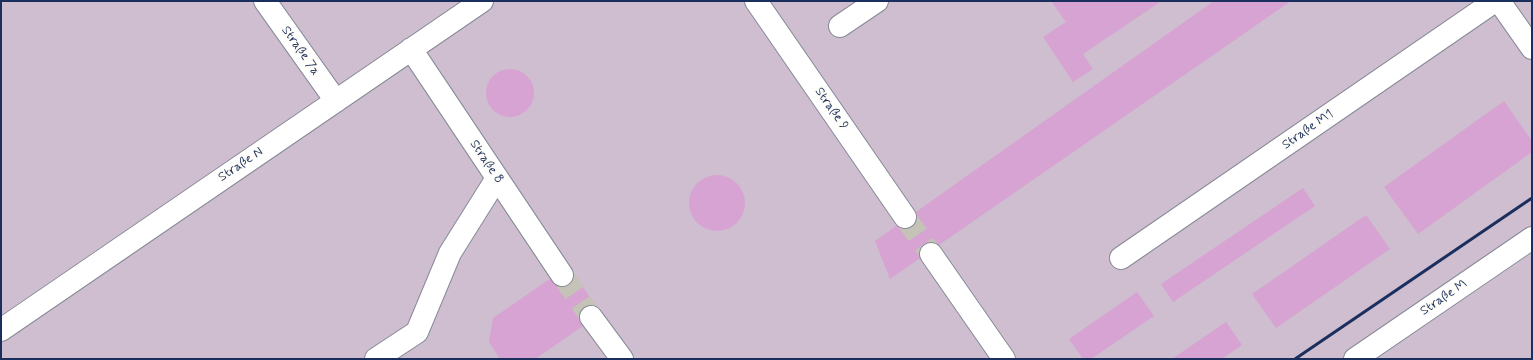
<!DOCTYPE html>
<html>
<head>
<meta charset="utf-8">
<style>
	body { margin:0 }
	#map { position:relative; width:1533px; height:360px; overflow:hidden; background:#f0e7ce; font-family:Mynerve,sans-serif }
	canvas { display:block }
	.frame { position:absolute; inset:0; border:2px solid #1b2f5e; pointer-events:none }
</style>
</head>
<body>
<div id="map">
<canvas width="1533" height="360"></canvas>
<div class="frame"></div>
</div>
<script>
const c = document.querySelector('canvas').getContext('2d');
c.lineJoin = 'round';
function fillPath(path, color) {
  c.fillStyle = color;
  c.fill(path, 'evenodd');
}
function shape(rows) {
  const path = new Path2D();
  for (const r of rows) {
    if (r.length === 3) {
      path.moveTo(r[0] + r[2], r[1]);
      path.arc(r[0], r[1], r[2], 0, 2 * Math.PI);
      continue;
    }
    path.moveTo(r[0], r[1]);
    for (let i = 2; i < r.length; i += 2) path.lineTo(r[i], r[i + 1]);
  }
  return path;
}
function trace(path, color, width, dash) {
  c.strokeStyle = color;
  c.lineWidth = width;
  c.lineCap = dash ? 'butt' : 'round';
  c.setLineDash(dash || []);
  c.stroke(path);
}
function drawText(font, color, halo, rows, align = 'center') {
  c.font = font + ' Mynerve,sans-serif';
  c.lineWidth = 3.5;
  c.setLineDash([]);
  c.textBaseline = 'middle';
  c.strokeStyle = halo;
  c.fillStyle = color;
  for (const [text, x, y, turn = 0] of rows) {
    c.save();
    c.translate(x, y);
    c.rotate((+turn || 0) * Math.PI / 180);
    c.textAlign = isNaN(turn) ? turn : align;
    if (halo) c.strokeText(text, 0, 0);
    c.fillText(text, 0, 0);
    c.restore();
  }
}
const industrial = shape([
	[1,1,1532,1,1532,359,1,359]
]);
const building = shape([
	[1051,1,1159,1,1160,2,1083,54,1093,69,1073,82,1043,37,1066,22],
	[1214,1,1291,1,890,279,875,241],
	[510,93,24],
	[1504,101,1532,141,1532,152,1418,234,1384,187],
	[717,203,28],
	[1303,188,1315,206,1173,302,1161,284],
	[1366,215,1390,249,1276,328,1252,294],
	[557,274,578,280,593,302,589,322,535,359,500,359,489,342,493,318],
	[1137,292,1154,316,1091,359,1083,359,1069,339],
	[1226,322,1242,345,1222,359,1172,359]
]);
const minorTunnel = shape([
	[905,217,931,254],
	[562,275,591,317]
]);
const minor = shape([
	[265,1,336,101],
	[756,1,905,217],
	[1499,1,1532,48],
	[840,26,877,1],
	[411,49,562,275],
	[931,254,1004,359],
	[1121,258,1495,1],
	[591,317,622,359],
	[1,330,482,1],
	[376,359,417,332,450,253,497,178],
	[1355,359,1532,238]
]);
const rail = shape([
	[1295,359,1532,198]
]);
const streetNames = [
	["Straße 7a",300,51,55],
	["Straße 9",831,109,55],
	["Straße M1",1308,130,-35],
	["Straße 8",486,162,56],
	["Straße N",241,165,-34],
	["Straße M",1444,298,-34]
];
fillPath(industrial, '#cfbdd0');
fillPath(building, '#d7a3d2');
trace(minorTunnel, '#c5c2b8', 22, [22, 11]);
trace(minor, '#868b96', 24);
trace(minor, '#fff', 22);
trace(rail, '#1b2f5e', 3);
drawText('13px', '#1b2f5e', '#fdfcf7', streetNames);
</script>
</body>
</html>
